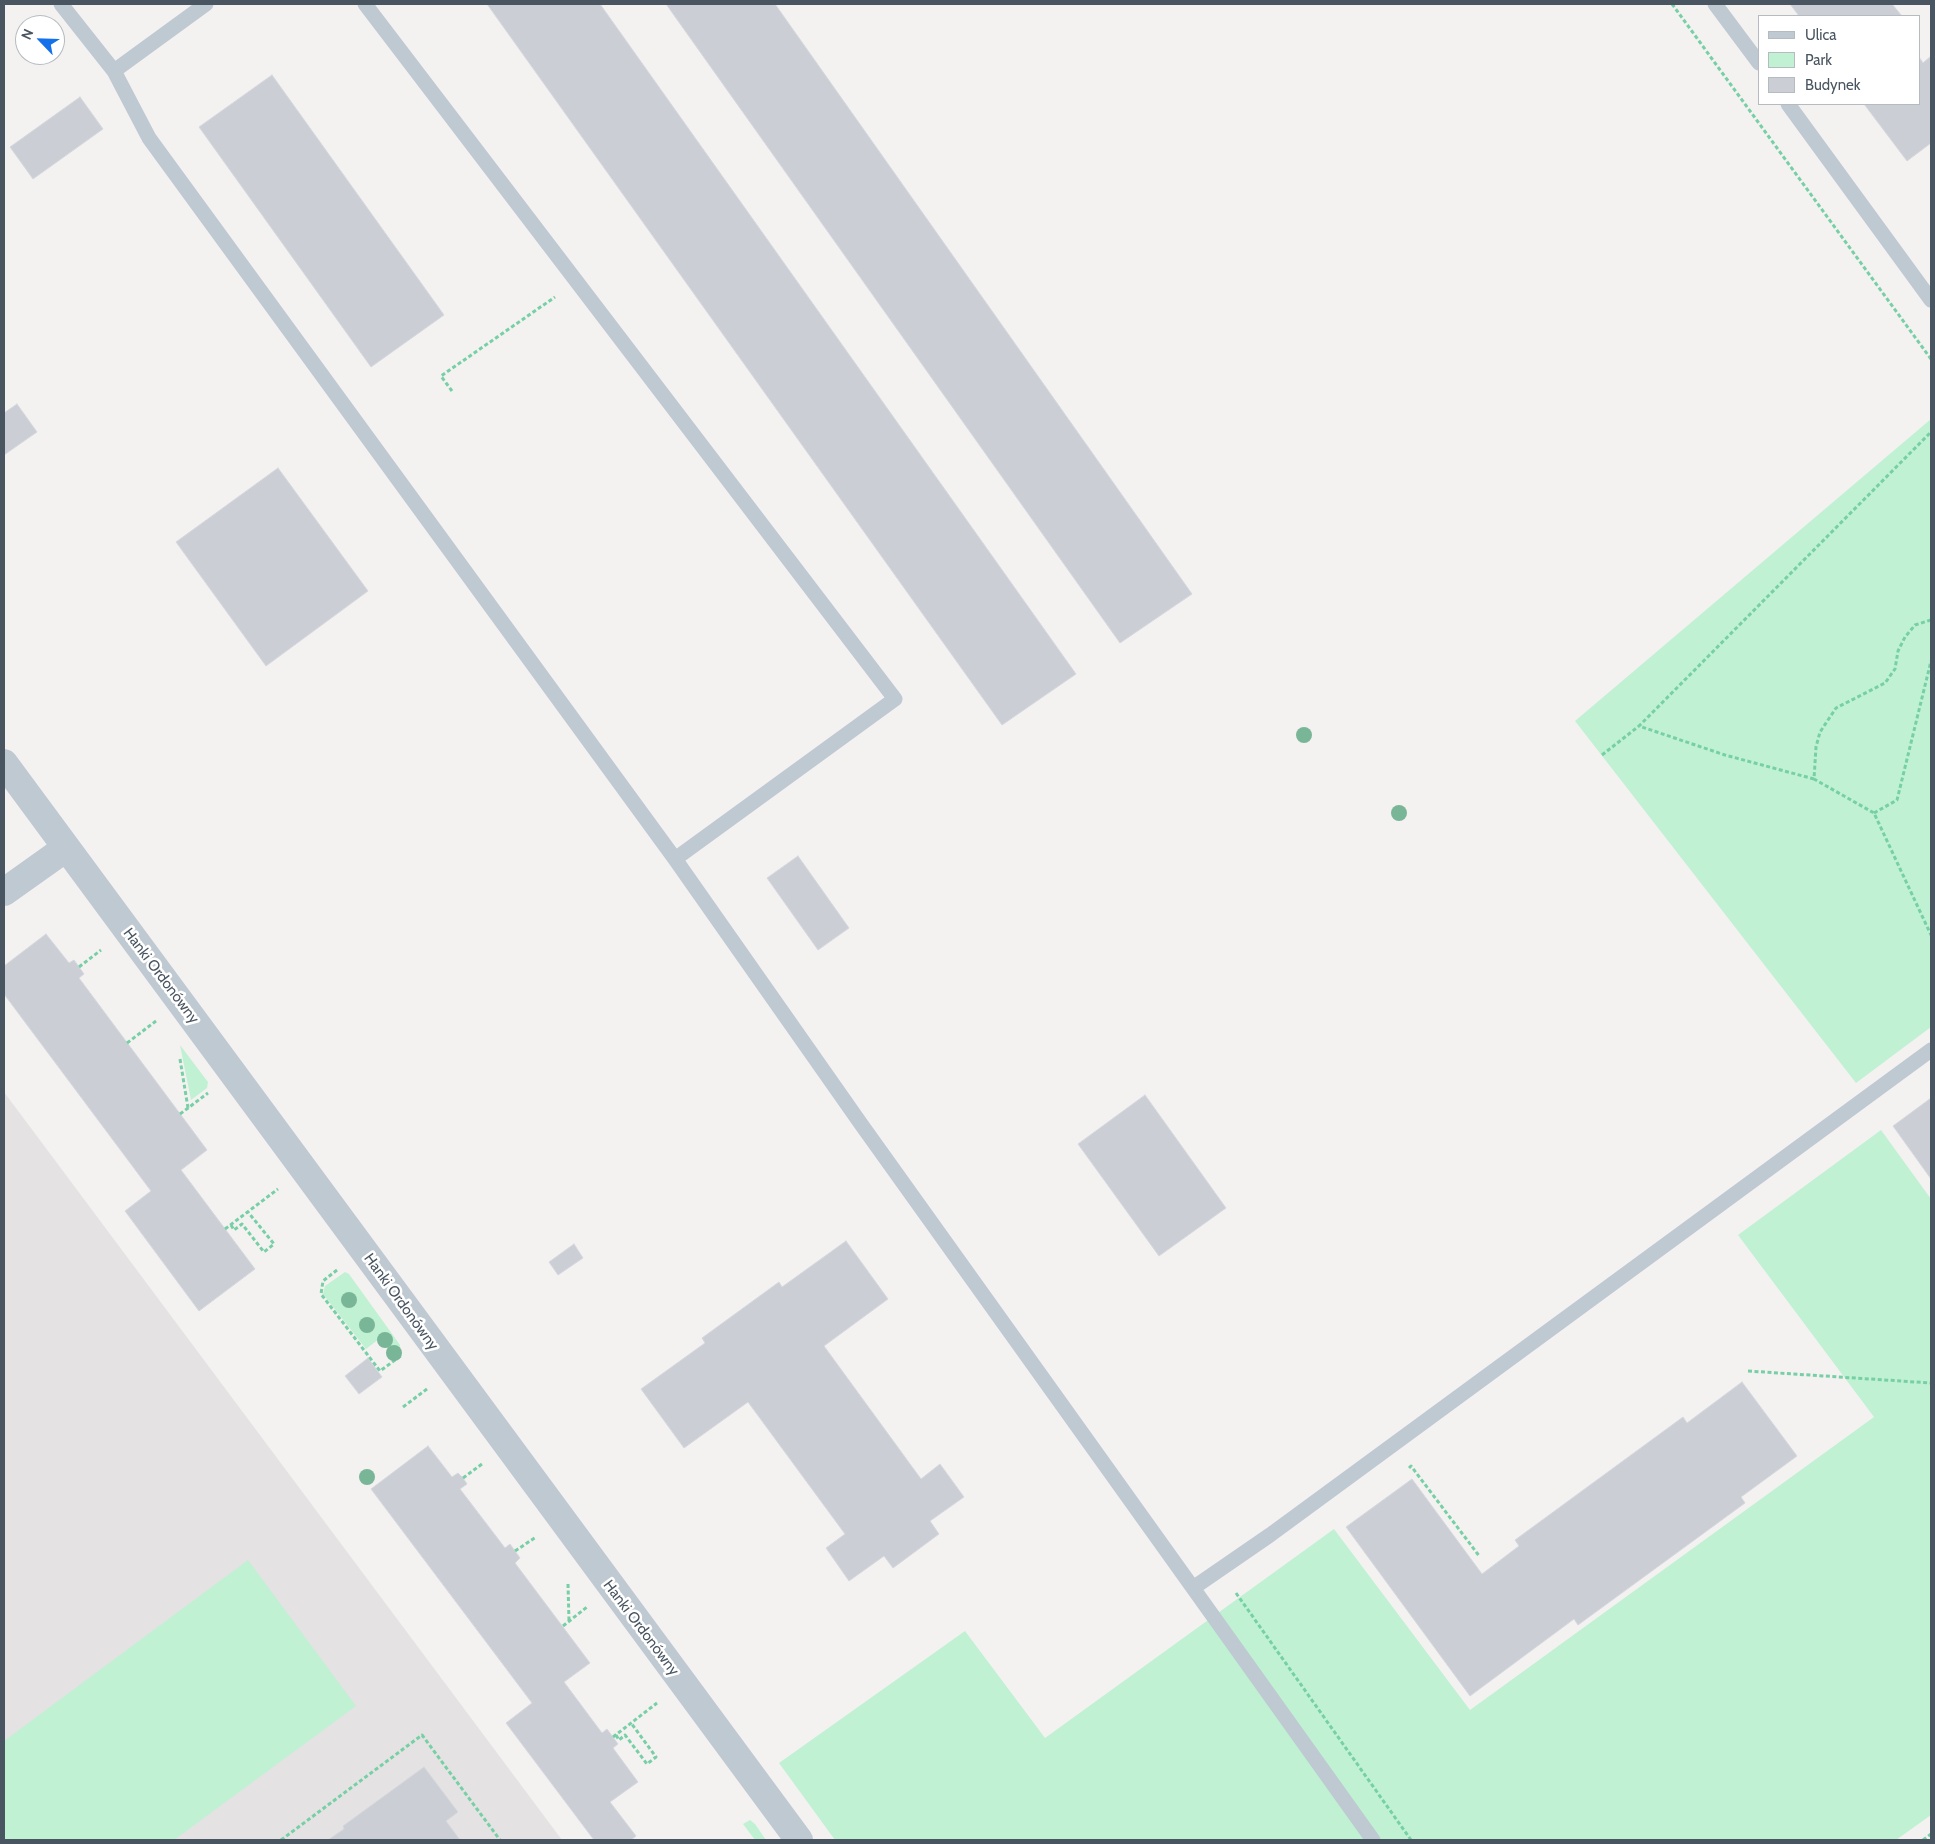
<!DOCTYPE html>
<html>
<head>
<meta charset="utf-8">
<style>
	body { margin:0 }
	#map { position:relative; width:1935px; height:1844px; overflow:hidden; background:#f4f1f1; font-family:Cabin,sans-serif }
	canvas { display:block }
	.frame { position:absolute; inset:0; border:5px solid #495560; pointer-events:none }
	.legend { position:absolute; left:1758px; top:15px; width:162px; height:90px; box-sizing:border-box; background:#fff; border:1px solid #b6bbbf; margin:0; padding:6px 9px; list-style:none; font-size:15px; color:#495560 }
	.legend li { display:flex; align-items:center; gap:10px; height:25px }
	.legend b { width:25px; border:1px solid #b6bbbf }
	.north { position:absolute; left:15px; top:15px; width:50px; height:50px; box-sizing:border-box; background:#fff; border:1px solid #b6bbbf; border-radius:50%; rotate:294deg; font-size:14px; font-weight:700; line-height:20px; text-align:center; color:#495560 }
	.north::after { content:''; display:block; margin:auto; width:18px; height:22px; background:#1571ea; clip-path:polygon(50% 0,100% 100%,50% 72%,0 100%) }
</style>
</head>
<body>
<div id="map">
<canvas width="1935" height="1844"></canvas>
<div class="frame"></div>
<ul class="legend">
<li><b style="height:6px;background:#bfc9d1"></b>Ulica</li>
<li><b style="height:14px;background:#c0f1d3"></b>Park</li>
<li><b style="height:14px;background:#cbced4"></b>Budynek</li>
</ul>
<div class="north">N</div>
</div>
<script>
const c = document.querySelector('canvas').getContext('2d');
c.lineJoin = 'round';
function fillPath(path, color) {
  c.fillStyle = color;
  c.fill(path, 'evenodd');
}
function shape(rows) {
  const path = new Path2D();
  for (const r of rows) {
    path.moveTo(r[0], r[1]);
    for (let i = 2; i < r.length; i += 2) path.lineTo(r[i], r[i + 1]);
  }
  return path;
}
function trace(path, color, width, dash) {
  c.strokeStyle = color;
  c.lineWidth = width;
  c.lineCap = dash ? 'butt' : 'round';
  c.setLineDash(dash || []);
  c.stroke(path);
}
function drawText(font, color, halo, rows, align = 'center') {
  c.font = font + ' Cabin,sans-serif';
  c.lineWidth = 5;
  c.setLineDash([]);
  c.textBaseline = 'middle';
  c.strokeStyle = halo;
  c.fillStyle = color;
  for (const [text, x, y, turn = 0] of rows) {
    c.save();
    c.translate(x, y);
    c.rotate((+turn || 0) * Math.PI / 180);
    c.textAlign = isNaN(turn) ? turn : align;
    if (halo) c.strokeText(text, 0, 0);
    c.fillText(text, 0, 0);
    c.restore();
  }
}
const education = shape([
	[4,1092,562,1840,4,1840]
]);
const green = shape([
	[1931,419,1931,1027,1856,1083,1575,721],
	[180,1045,208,1082,207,1088,191,1100],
	[1881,1130,1931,1199,1931,1815,1896,1840,835,1840,779,1763,965,1631,1045,1738,1334,1529,1470,1710,1874,1417,1738,1235],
	[345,1272,349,1274,400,1345,400,1351,393,1356,379,1339,366,1349,323,1294,325,1286],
	[248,1560,356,1706,174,1840,4,1840,4,1741],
	[750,1820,755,1824,766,1840,755,1840,743,1824]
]);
const building = shape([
	[487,4,600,4,1076,674,1002,725,487,4],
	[666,4,775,4,1192,594,1120,643,666,4],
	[1790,4,1892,4,1902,16,1799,16,1790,4],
	[1931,56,1931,143,1907,161,1864,104,1919,104,1919,57,1923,63,1931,56],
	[272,75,444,315,371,367,199,127,272,75],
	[80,97,103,129,33,179,10,147,80,97],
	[17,404,37,432,4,455,4,413,17,404],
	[278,468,368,591,266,666,176,542,278,468],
	[798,856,849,928,818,950,767,878,798,856],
	[46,934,69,963,74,960,84,974,79,978,207,1150,181,1170,255,1269,199,1311,125,1211,151,1191,4,994,4,966,46,934],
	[1145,1095,1226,1208,1159,1256,1078,1144,1145,1095],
	[1931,1098,1931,1179,1893,1126,1931,1098],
	[846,1241,888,1299,824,1346,921,1479,940,1464,964,1497,930,1521,939,1534,893,1568,884,1556,849,1581,826,1548,845,1534,748,1402,684,1448,641,1389,705,1343,702,1338,779,1282,782,1287,846,1241],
	[574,1244,583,1258,558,1275,549,1262,574,1244],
	[368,1358,382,1377,359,1394,345,1376,368,1358],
	[1742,1382,1797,1456,1741,1497,1745,1503,1578,1625,1574,1619,1470,1696,1346,1527,1412,1479,1482,1574,1519,1546,1515,1540,1683,1417,1687,1423,1742,1382],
	[428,1446,452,1477,458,1473,463,1478,467,1484,460,1489,505,1548,510,1544,520,1558,515,1563,590,1663,564,1682,602,1733,607,1729,618,1744,613,1748,638,1782,610,1802,636,1836,631,1840,594,1840,506,1723,532,1703,371,1489,428,1446],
	[424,1767,458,1812,446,1821,460,1840,328,1840,344,1829,343,1826,424,1767]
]);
const path = shape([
	[1672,4,1931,359],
	[452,391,441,376,555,297],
	[1931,620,1915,625,1905,637,1898,651,1895,669,1885,683,1836,708,1820,732,1816,747,1814,779,1874,813,1931,935],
	[1602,755,1639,726],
	[1814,779,1725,755,1639,726,1931,432],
	[1874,813,1897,800,1931,661],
	[79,967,101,950],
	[127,1043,156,1021],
	[180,1059,188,1108],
	[180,1114,208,1093],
	[231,1225,234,1230,242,1224,264,1252,274,1244,248,1212],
	[225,1229,278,1189],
	[337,1270,323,1281,321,1294,380,1371,402,1355],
	[1748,1371,1931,1383],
	[403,1407,427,1389],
	[1409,1468,1411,1466,1480,1557],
	[463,1478,482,1464],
	[515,1551,536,1537],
	[568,1584,569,1621],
	[1236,1593,1411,1840],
	[563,1626,587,1607],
	[616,1735,619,1740,625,1735,647,1764,656,1757,631,1723],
	[613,1737,657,1703],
	[281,1840,422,1735,500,1840],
	[1923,1840,1931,1834]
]);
const lane = shape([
	[61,4,114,71,149,138,675,859,861,1124,1193,1588,1270,1535,1931,1050],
	[365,4,895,699,675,859],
	[1715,4,1759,63],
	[114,71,206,4],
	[1788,104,1931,300],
	[1193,1588,1373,1840]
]);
const street = shape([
	[4,763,799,1840],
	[4,892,66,848]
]);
const trees = [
	[1304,735],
	[1399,813],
	[349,1300],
	[367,1325],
	[385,1340],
	[394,1353],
	[367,1477]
];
const streetNames = [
	["Hanki Ordonówny",161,976,53],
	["Hanki Ordonówny",401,1302,54],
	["Hanki Ordonówny",641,1628,53]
];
fillPath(education, '#e5e2e3');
fillPath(green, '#c0f1d3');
fillPath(building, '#cbced4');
trace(building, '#d5d8dd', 1);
trace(path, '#77d0a5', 3, [4, 2.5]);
trace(lane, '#bfc9d1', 15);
trace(street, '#bfc9d1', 28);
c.fillStyle = '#79b697';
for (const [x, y] of trees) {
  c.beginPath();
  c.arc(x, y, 8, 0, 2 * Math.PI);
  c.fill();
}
drawText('15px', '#495560', '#fff', streetNames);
</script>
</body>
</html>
